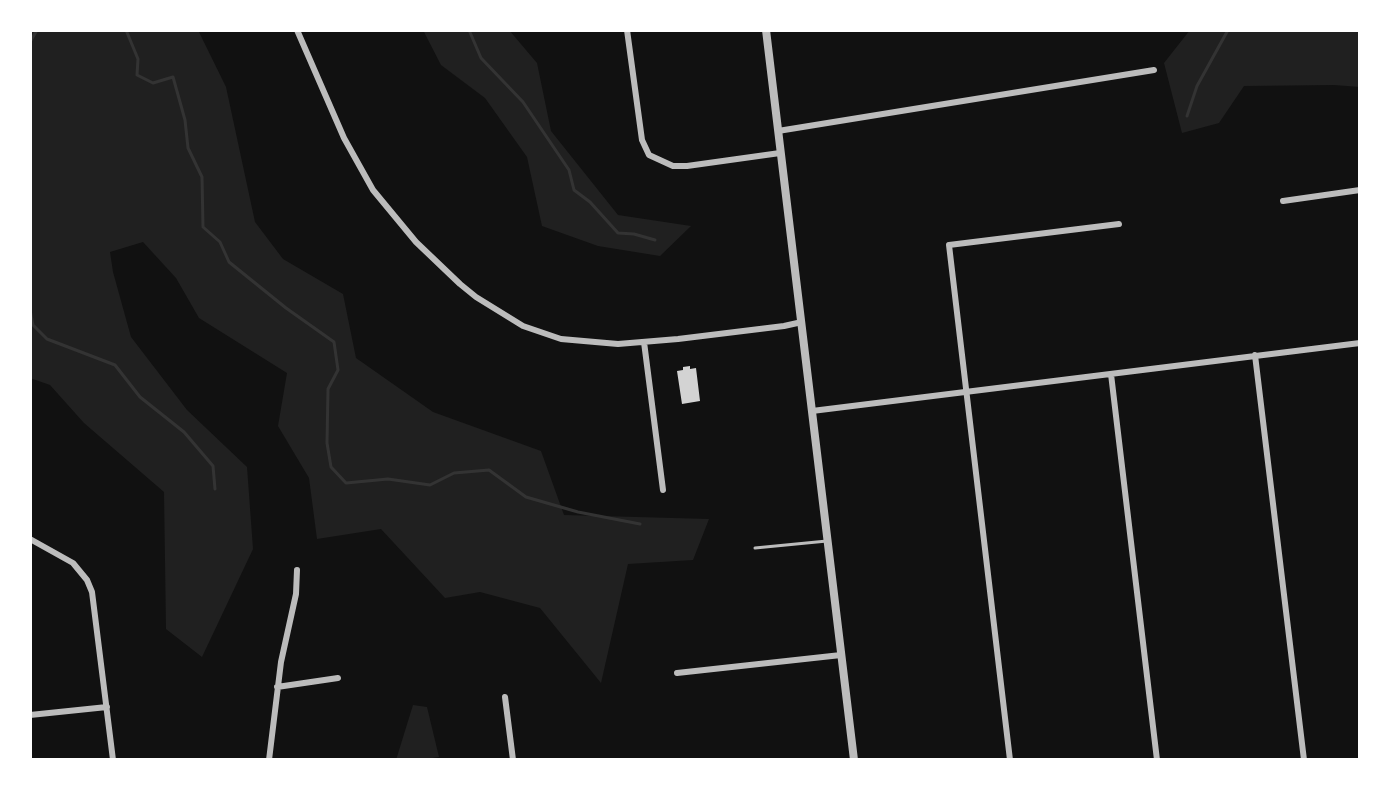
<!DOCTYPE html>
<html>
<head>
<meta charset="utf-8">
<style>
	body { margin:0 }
	#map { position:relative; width:1390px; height:790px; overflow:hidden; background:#111; font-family:Karla,sans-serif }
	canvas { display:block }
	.frame { position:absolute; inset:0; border:32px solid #fff; pointer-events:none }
</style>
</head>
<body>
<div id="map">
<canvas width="1390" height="790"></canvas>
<div class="frame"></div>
</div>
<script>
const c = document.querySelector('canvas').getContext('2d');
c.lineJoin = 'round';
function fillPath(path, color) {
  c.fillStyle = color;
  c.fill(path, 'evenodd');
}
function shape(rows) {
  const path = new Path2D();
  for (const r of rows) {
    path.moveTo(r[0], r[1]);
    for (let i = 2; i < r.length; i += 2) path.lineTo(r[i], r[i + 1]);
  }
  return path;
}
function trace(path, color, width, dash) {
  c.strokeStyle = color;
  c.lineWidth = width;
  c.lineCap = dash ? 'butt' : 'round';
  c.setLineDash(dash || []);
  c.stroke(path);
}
const green = shape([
	[30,30,198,30,226,87,255,222,283,259,343,294,356,358,433,412,541,451,564,515,709,519,693,560,628,564,601,683,540,608,480,592,445,598,381,529,317,539,309,478,278,426,287,373,199,318,176,278,143,242,110,252,113,272,131,337,187,410,247,467,253,549,202,657,166,629,164,492,84,423,50,385,30,378],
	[423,30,509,30,537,63,551,131,618,215,691,226,660,256,598,246,542,226,527,157,485,98,441,65],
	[1190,30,1360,30,1360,87,1334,85,1244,86,1219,123,1182,133,1164,63],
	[413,705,427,707,439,757,420,760,396,760]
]);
const stream = shape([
	[126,30,138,59,137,75,153,83,173,77,185,120,188,148,202,177,203,227,220,242,229,262,286,308,334,342,338,370,328,389,327,443,331,467,346,483,388,479,430,485,454,473,489,470,526,497,578,512,640,524],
	[469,30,481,58,523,102,569,170,574,190,590,202,618,233,634,234,655,240],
	[30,42,37,30],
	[1187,116,1197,86,1228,30],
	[30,310,33,325,47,339,115,365,140,397,184,432,213,466,215,489]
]);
const building = shape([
	[690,366,690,369,696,368,700,401,682,404,677,371,683,370,683,367]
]);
const service = shape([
	[755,548,827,541]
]);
const minor = shape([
	[297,30,344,138,373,190,416,242,460,284,476,297,523,326,561,339,618,344,678,339,784,326,802,322],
	[627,30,642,140,649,155,673,166,687,166,780,153],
	[778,131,1154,70],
	[1283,201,1360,190],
	[644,342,663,490],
	[1255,355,1304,760],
	[1111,374,1157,760],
	[812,411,1360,343],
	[30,539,73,563,87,580,92,592,113,760],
	[677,673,841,655],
	[277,687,338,678],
	[505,697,513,760],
	[30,715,107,707],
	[269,760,281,662,296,594,297,570],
	[1010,760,949,245,1119,224]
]);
const tertiary = shape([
	[766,30,854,760]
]);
fillPath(green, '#202020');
trace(stream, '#333', 3);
fillPath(building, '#d3d3d3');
trace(service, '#bcbcbc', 3);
trace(minor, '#bcbcbc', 6);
trace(tertiary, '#bcbcbc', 8);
</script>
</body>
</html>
